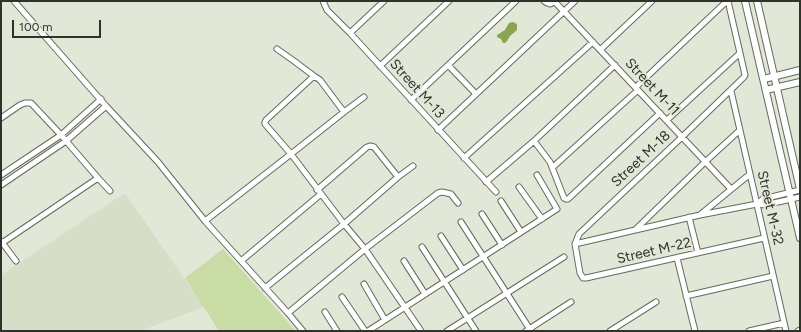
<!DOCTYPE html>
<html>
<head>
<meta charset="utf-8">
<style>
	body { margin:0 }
	#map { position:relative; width:801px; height:332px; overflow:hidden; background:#e2e8d8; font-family:Figtree,sans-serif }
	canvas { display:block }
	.frame { position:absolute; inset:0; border:2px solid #30322c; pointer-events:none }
	.scale { position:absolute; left:12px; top:20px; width:89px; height:18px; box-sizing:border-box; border:2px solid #30322c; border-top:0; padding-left:5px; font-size:12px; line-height:14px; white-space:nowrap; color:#30322c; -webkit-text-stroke:3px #e2e8d8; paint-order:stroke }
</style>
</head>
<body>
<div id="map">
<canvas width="801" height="332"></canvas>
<div class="frame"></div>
<div class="scale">100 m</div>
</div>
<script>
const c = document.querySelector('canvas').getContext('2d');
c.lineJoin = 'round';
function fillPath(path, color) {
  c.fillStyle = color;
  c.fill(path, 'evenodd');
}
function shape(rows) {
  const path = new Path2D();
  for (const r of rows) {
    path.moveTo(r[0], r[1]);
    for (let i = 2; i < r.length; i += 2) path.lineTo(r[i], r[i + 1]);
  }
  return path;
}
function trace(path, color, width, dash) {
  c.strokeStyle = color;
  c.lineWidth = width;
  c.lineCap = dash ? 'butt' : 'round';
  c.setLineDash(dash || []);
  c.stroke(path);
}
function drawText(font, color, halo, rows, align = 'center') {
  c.font = font + ' Figtree,sans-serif';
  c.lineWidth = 4;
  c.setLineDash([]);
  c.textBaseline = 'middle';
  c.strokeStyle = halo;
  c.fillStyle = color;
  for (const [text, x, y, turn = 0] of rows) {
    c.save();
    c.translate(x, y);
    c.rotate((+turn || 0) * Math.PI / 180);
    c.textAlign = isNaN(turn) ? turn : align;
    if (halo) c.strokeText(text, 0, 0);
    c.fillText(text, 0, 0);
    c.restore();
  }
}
const built = shape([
	[125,193,204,307,140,331,1,331,1,275]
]);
const green = shape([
	[223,249,294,329,292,331,219,331,185,278]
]);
const water = shape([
	[513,22,517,24,517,30,510,36,507,41,505,43,503,43,501,39,497,37,497,35,505,30,509,23]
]);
const minor = shape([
	[14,1,106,106,158,162,205,221,288,313,303,331],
	[323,1,327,10,350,33,496,192],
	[544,1,547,3,550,4,556,1],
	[728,1,745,75,744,77,682,137,579,234,575,244,580,273,583,278,586,278,764,238],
	[555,2,731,189],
	[350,33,384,1],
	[277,49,294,61,314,76,266,120,265,122,265,124,291,154,344,224,365,249,421,331],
	[600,50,652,1],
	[448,65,476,94],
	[380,66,449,1],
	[636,87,727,1],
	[731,91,786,331],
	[411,100,516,1],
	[344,112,364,97],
	[1,118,20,105,25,103,31,103,61,135,98,178,2,243],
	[667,120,740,53],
	[438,130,575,1],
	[534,141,550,162,564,198,566,199,568,199,660,113],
	[464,158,593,42],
	[553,167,638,90],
	[1,175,61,135,101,99],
	[98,178,110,191],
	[486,182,534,141,615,65],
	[1,185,66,141,106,106],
	[519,187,542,219],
	[317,190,367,147,370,146,374,147,398,177],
	[501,201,521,232],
	[757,204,763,199,800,190],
	[482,214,502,245],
	[701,214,750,174],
	[689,217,698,253],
	[205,221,291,154,344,112,320,80,314,76],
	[461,222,531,331],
	[635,230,705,162,740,130],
	[441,236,463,270],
	[1,241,16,261],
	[575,244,700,215,757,204,765,205,800,197],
	[422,247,476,331],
	[677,258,695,331],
	[241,261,321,194],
	[404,261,425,294],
	[364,284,385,320],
	[265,288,344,224,398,177,413,166],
	[686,296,773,276],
	[342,297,365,331],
	[325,312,337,331],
	[288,313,365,249,438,193,442,192,451,194,458,203],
	[368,331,557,209,537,175],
	[447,331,564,257],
	[526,331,571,302],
	[610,331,656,302],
	[749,331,784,323],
	[798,331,800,330]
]);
const tertiary = shape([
	[745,1,800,238],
	[757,1,800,189],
	[764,79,800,70],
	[766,90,800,82]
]);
const streetNames = [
	["Street M-11",652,87,47],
	["Street M-13",417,89,48],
	["Street M-18",641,159,-43],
	["Street M-32",770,208,77],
	["Street M-22",654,251,-13]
];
fillPath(built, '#d6dec7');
fillPath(green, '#c9dca6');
fillPath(water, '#8aa450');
trace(minor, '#656a5c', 7);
trace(tertiary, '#656a5c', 8);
trace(minor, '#fff', 5);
trace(tertiary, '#fff', 6);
drawText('14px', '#30322c', '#e2e8d8', streetNames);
</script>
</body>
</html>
